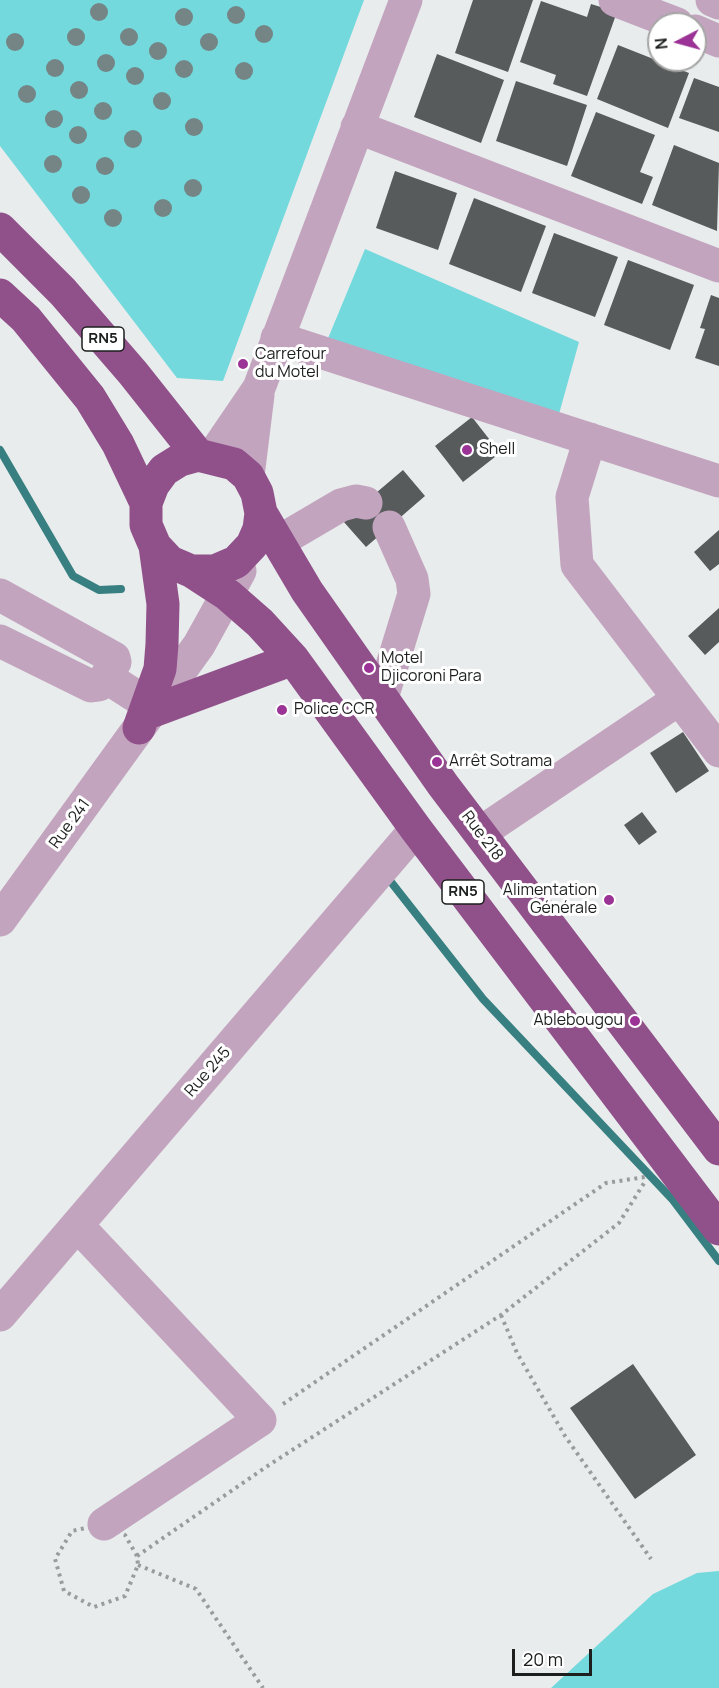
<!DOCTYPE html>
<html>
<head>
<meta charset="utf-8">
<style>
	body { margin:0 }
	#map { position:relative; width:719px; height:1688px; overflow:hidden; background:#e8ecec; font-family:Manrope,sans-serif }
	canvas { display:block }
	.north { position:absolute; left:647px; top:12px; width:60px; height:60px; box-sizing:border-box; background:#fff; border:2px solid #a5a5a5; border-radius:50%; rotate:264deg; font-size:16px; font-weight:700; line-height:24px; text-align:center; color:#1d1e1e }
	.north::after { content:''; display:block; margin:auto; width:21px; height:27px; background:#9b3295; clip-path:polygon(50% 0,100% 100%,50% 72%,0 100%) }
	.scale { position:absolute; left:512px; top:1649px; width:80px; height:27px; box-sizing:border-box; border:3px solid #1d1e1e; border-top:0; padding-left:8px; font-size:18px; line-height:21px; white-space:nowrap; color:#1d1e1e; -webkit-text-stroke:4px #fff; paint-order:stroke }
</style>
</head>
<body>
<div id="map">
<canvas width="719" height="1688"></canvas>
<div class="north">N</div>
<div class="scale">20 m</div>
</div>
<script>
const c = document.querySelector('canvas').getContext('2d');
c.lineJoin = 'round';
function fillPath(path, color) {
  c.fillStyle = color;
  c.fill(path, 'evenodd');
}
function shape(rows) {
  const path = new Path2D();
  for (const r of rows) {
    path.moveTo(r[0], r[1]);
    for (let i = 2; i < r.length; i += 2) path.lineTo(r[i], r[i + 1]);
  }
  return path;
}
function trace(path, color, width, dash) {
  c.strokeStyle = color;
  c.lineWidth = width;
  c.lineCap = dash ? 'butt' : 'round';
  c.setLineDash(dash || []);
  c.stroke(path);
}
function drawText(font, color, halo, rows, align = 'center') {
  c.font = font + ' Manrope,sans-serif';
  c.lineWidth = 6;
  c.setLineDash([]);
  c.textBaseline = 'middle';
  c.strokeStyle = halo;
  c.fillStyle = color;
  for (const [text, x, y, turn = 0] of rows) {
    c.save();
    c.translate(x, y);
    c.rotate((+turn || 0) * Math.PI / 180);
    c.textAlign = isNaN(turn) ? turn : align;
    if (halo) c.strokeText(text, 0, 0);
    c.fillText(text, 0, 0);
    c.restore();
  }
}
const green = shape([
	[0,0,364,0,223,381,177,378,0,146],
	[365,249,579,342,559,414,324,348],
	[719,1571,719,1688,551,1688,653,1594,697,1573]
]);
const stream = shape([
	[0,450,73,576,99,590,121,589],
	[391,882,483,999,673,1200,719,1261]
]);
const building = shape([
	[473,0,533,0,508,72,455,53],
	[541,1,587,17,591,4,617,12,587,96,553,84,556,75,520,62],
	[618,45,689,73,668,128,597,99],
	[437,54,504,80,481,143,414,117],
	[694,78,719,87,719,132,679,118],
	[516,81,587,105,567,166,496,141],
	[596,112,655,135,640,172,653,177,642,204,571,176],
	[674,145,719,163,717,231,652,205],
	[395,171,457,193,438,250,376,228],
	[474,198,546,226,521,292,449,264],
	[554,233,618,257,595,317,532,293],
	[628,260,694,285,670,350,604,325],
	[711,295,719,298,719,366,695,358,705,329,700,328],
	[472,417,500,453,463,482,435,446],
	[403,470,425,496,366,547,343,521],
	[719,530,719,564,710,571,694,552],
	[719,608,719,642,705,655,688,636],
	[683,732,709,771,676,793,650,753],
	[642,812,657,832,639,845,624,825],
	[633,1364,696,1455,635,1499,570,1408]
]);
const path = shape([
	[501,1315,517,1353,565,1436,651,1559],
	[283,1404,606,1183,645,1177],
	[104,1524,125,1535,137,1556,138,1565,125,1596,94,1607,64,1591,55,1559,72,1531,104,1524],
	[137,1556,266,1467,501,1315,619,1223,646,1180],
	[138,1565,196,1589,263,1688]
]);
const minor = shape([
	[615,0,677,24],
	[712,0,719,3],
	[695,31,719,41],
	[357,127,719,266],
	[277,338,719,481],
	[590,439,572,497,577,565,719,751],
	[212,457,259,388,406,0],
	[248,476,258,395],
	[278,542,341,505,356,501,366,503],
	[0,595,114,658,115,662,106,677],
	[0,641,91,686,99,685,106,677,148,704],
	[382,698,414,594,412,579,389,527],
	[480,833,679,699],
	[0,920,199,645,240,571],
	[77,1225,260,1420,104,1524],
	[0,1315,416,829]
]);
const highway = shape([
	[0,229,63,292,133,373,198,455],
	[0,295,26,319,90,398,118,444,146,503],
	[261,513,307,591,443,785,719,1149],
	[155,546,170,562,191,571,228,595,260,623,293,659,416,829,719,1229],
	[153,711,293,659],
	[139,728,160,669,162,644,163,604,155,546,146,525,146,503,153,485,164,470,180,460,198,455,234,464,248,476,257,493,261,513,259,529,252,545,236,562,215,571,191,571]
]);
const trees = [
	[99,12],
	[236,15],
	[184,17],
	[264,34],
	[76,37],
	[129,37],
	[15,42],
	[209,42],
	[158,51],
	[106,63],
	[55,68],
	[184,69],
	[244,71],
	[135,76],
	[79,90],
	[27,94],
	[162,101],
	[103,111],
	[54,119],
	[194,127],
	[78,135],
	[133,139],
	[53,164],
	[105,166],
	[193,188],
	[81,195],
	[163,208],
	[113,218]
];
const markers = [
	[243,364,6,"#9b3295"],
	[467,450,6,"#9b3295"],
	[369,668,6,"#9b3295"],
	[282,710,6,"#9b3295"],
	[437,762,6,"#9b3295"],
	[609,900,6,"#9b3295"],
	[635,1021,6,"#9b3295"]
];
const shields = [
	[103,339,42],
	[463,892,42]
];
const shieldNames = [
	["RN5",103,339],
	["RN5",463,892]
];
const poiNames = [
	["Carrefour",255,355],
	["du Motel",255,373],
	["Shell",479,450],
	["Motel",381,659],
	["Djicoroni Para",381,677],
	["Police CCR",294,710],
	["Arrêt Sotrama",449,762],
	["Alimentation",597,891,"right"],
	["Générale",597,909,"right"],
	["Ablebougou",623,1021,"right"]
];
const streetNames = [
	["Rue 241",70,824,-54],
	["Rue 218",482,836,53],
	["Rue 245",208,1072,-49]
];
fillPath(green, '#73d9dd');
trace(stream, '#387f81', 8);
fillPath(building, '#575b5b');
trace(path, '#999c9c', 4, [3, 4.5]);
trace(minor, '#c3a4bf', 33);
trace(highway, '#90508a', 33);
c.fillStyle = '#758484';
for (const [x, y] of trees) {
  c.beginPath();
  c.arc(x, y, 9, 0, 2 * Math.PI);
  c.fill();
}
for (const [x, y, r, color] of markers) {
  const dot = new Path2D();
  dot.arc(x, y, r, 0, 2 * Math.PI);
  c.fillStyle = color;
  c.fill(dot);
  trace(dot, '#fff', 2);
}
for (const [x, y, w] of shields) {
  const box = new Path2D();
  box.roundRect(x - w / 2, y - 12, w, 24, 4.5);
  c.fillStyle = '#fff';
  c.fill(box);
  trace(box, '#1d1e1e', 1.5);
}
drawText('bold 15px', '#1d1e1e', null, shieldNames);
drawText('16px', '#1d1e1e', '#fff', poiNames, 'left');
drawText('16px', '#1d1e1e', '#fff', streetNames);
</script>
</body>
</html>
